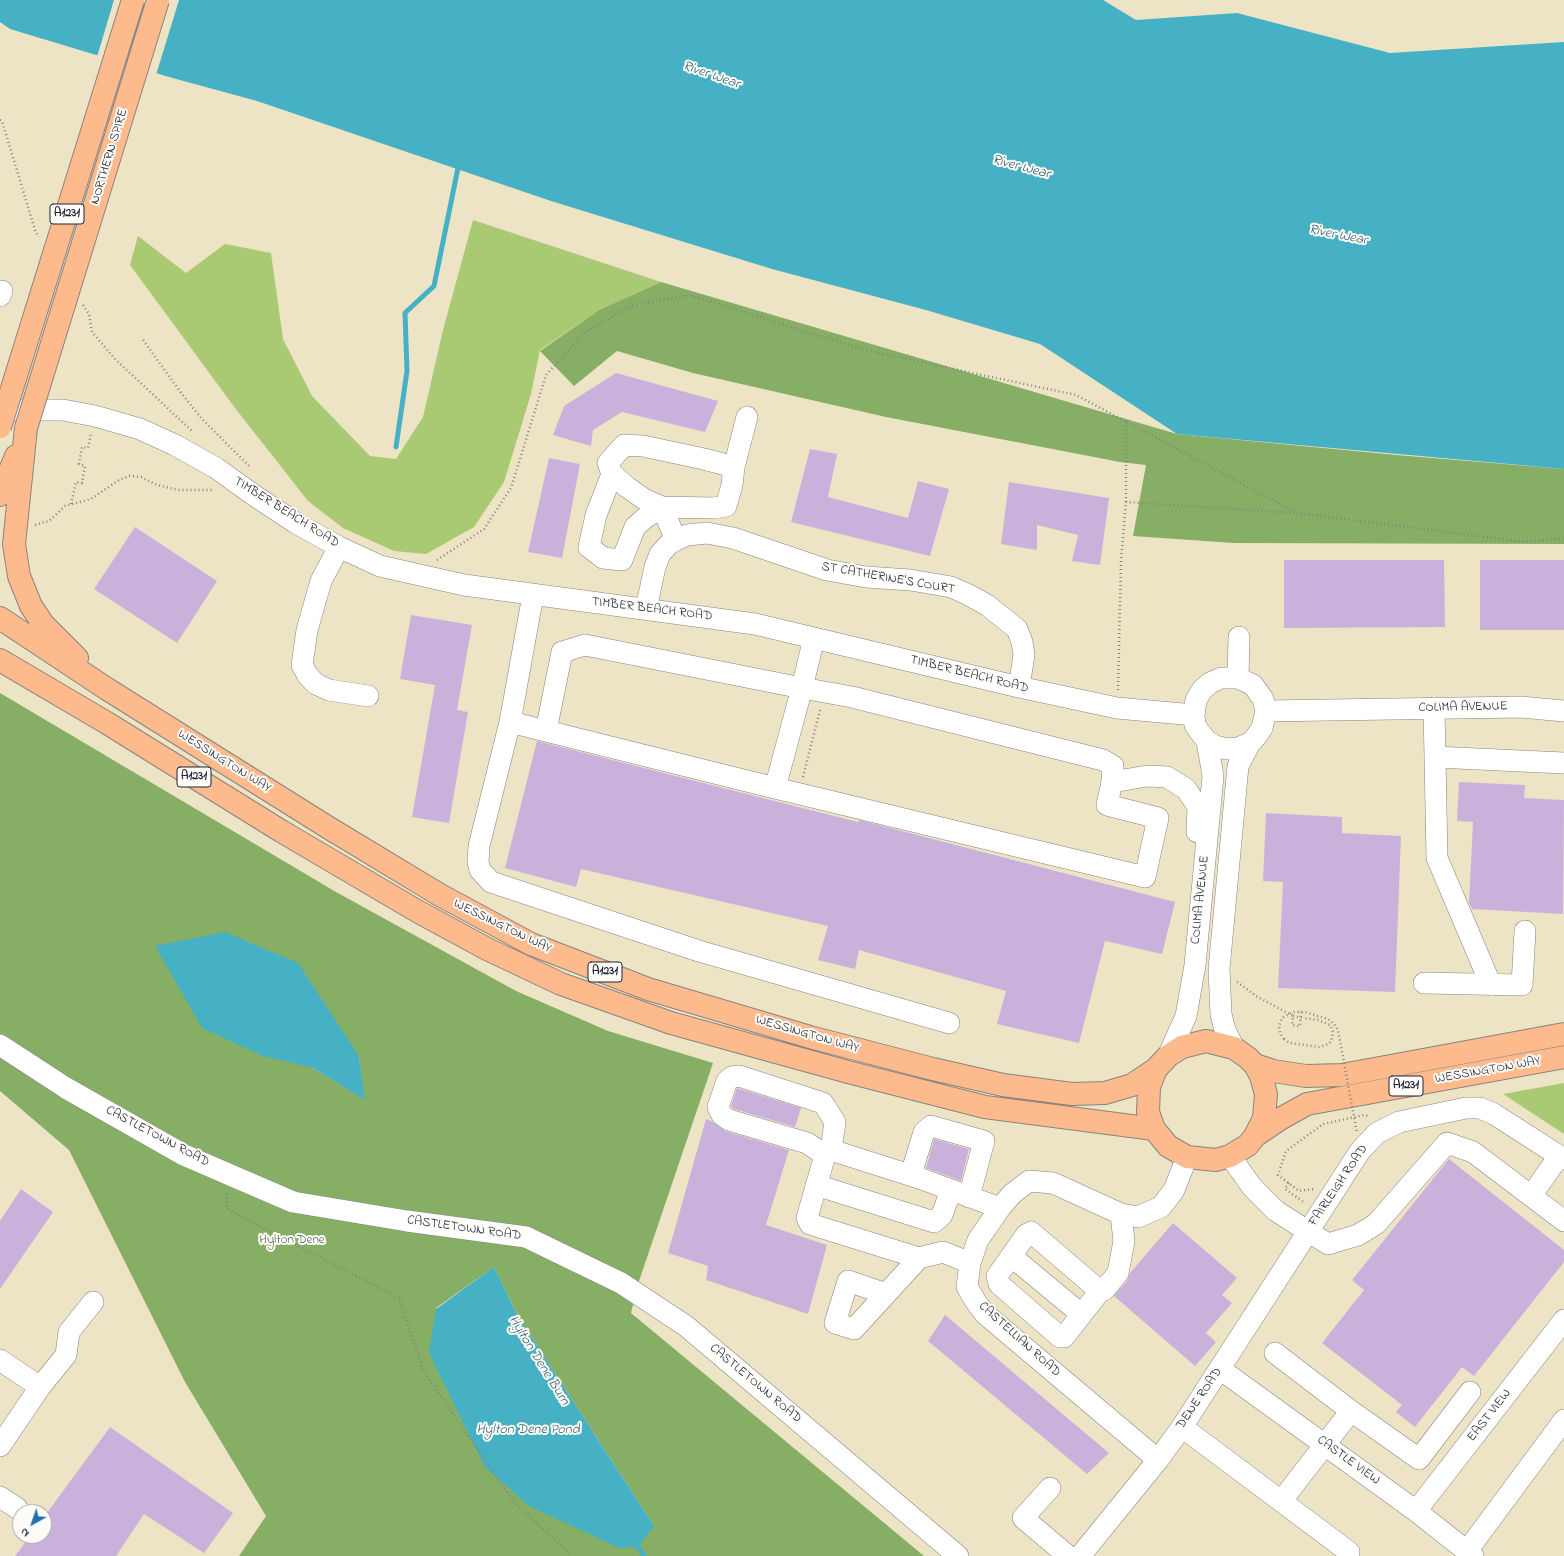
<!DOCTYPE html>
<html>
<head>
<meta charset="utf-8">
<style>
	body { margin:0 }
	#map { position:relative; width:1564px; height:1556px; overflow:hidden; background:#ede4c5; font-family:"Indie Flower",sans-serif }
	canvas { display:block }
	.north { position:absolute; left:12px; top:1504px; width:40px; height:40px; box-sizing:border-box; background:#fdfcf7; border:1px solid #a5a5ac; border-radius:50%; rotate:220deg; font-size:11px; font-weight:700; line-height:16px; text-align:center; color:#22223b }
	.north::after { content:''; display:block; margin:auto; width:14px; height:18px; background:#1f6fb2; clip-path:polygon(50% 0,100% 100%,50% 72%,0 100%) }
</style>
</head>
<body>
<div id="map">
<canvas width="1564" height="1556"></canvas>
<div class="north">N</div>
</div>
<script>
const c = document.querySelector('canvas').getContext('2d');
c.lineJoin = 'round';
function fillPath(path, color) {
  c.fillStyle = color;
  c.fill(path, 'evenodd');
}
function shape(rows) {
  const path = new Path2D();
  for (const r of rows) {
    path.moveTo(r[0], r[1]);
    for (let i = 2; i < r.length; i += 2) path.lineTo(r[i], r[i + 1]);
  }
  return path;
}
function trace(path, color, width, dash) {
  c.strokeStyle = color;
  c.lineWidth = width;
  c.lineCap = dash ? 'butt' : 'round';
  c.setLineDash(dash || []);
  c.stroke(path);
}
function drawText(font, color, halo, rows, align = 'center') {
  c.font = font + ' "Indie Flower",sans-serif';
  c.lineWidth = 4;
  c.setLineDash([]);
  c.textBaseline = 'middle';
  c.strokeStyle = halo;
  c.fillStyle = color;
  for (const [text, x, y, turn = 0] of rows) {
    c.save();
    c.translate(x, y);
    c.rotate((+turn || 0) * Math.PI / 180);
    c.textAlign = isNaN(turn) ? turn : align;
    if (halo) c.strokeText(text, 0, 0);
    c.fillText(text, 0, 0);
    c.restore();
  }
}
const green = shape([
	[473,220,661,282,599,310,540,350,531,394,504,482,474,527,426,554,394,551,343,528,308,501,235,408,130,265,138,236,186,273,225,244,271,253,283,339,312,396,370,456,396,459,423,417,443,330],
	[1564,1083,1564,1134,1503,1094]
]);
const forest = shape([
	[661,282,1177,434,1397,455,1564,469,1564,544,1234,543,1133,536,1146,465,1120,462,886,417,693,373,617,351,574,386,540,351,599,310],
	[0,693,336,892,516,991,608,1031,713,1063,638,1284,631,1313,924,1556,239,1556,266,1516,185,1382,69,1150,0,1091],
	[359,1056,364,1099,313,1068],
	[494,1267,518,1316,654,1526,436,1308]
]);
const water = shape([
	[0,0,1103,0,1136,20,1237,13,1390,53,1564,42,1564,469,1177,434,1040,344,926,310,772,269,551,201,257,101,169,77,10,29,0,22],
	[225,932,298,963,359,1056,365,1100,313,1068,263,1056,202,1028,155,946],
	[494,1267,518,1316,654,1526,638,1547,619,1548,529,1506,485,1467,429,1353,436,1309]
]);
const pier = shape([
	[114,0,179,0,156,75,97,57]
]);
const stream = shape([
	[396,447,407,371,405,313,434,286,459,163],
	[635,1542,644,1556]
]);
const building = shape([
	[616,373,718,401,705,432,622,412,593,430,591,446,553,435,564,406],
	[810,449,837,454,828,497,908,518,918,481,949,489,930,556,791,522],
	[549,458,580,464,562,558,528,552],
	[1009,482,1109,498,1100,565,1072,561,1078,535,1037,525,1037,550,1001,544],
	[135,527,217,581,177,643,94,589],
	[1284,560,1444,560,1445,627,1284,628],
	[1480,560,1564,560,1564,630,1480,630],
	[411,615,472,625,457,710,468,712,449,823,412,817,435,685,400,679],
	[537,741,858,822,859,820,871,823,1175,902,1162,954,1105,941,1079,1043,997,1024,1006,991,859,950,855,969,818,960,828,926,581,869,576,887,505,868],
	[1459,782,1525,785,1524,798,1564,800,1563,914,1472,909,1469,903,1473,822,1457,821],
	[1266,813,1342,817,1342,833,1401,836,1395,992,1278,988,1283,882,1263,881],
	[737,1088,801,1108,795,1127,734,1109,731,1106],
	[706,1119,711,1121,725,1131,789,1150,766,1225,827,1245,808,1314,706,1280,708,1266,668,1253],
	[934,1139,969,1149,961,1181,926,1168],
	[1449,1159,1564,1250,1564,1262,1474,1376,1462,1367,1415,1427,1396,1412,1402,1405,1322,1343,1364,1290,1352,1280],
	[21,1189,53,1212,0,1289,0,1221],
	[1173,1223,1237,1278,1222,1295,1232,1303,1206,1333,1216,1342,1195,1366,1114,1296,1127,1281,1130,1273],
	[945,1315,1109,1453,1087,1474,928,1341],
	[110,1427,233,1513,204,1553,144,1514,116,1556,15,1556,30,1536,44,1536,44,1517]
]);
const path = shape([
	[0,120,2,121,35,230,39,237],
	[83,305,89,314,92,332,115,359,193,432],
	[143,340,182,394,202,419,251,468],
	[1126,502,1126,421],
	[71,504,76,482,82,483,85,466,79,464,82,447,88,448,91,434],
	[35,525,49,521,65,506,91,499,119,480,129,476,141,477,157,485,178,490,213,490],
	[437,560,484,529,511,488,546,375,585,332,630,306,689,295,865,350,1076,395,1297,513,1525,542,1564,538],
	[1118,690,1121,561,1126,502,1295,513],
	[803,777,820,710],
	[1237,982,1256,996,1293,1016,1292,1025,1300,1026,1301,1012],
	[1284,1039,1290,1043,1319,1047,1329,1044,1331,1041,1333,1032,1330,1025,1318,1020,1303,1018],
	[1289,1183,1285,1189,1305,1203],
	[1313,1189,1299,1191,1278,1175,1286,1151,1323,1124,1364,1115,1369,1116],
	[227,1194,227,1209,399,1298,423,1370,514,1502,568,1552,570,1556]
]);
const minor = shape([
	[0,296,2,291],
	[0,410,63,410,95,416,140,429,175,445,216,468,255,496,296,523,339,547,380,566,464,585,755,624,1019,687,1117,708,1194,715],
	[612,474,596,515,589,547,603,558,622,560,635,527,645,518,662,507,713,508,726,506,732,485,734,467,747,417],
	[676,540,662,507,644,499,627,487,612,474,608,463,624,445,643,446,704,459,734,467],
	[339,547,321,581,307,630,302,665,308,676,316,684,329,690,368,696],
	[533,595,510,722,546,731],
	[646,609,655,567,660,554,670,543,676,540,687,535,707,533,733,538,827,570,866,577,910,580,940,585,951,587,967,594,987,605,1017,629,1022,642,1024,655,1019,687],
	[1238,678,1239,637],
	[1434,708,1437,858,1491,985],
	[1266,711,1521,707,1564,711],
	[510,722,479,846,478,862,480,870,491,882,699,951,949,1023],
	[1435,757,1564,763],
	[1112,782,1147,776,1167,777,1186,789,1198,807,1197,832],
	[775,788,1145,877,1158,818,1107,805,1112,782,1113,766,1103,760,852,697,802,688,585,645,562,652,546,731,775,788,802,688,814,638],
	[1424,983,1522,985,1525,931],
	[0,1045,66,1088,184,1155,293,1202,407,1221,526,1237,621,1283,686,1326,958,1556],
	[1234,1048,1225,1030,1221,1014,1219,969,1238,766,1250,743,1255,738,1262,728,1266,711,1263,699,1253,685,1238,678,1221,678,1210,683,1202,690,1196,700,1194,715,1195,725,1199,731,1207,741,1215,746,1227,749,1238,748,1250,743],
	[1168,1056,1186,1016,1195,965,1213,776,1207,741],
	[825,1155,807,1143,729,1120,722,1115,718,1107,727,1081,732,1077,739,1076,823,1103,835,1122,831,1150],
	[1230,1156,1252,1187,1276,1211,1328,1244,1358,1235,1376,1224,1447,1143,1473,1152,1564,1221],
	[919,1178,912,1171,924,1132,931,1126,984,1141,969,1197],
	[816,1185,934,1222,942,1215,951,1190],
	[1531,1196,1559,1156],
	[1011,1256,1081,1314],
	[919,1258,810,1224,807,1218,825,1155,831,1150,919,1178,1000,1208],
	[1100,1291,1064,1337,1060,1337,999,1284,997,1276,1026,1235,1031,1232,1100,1291,1104,1290,1118,1273,1124,1241,1121,1214],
	[886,1294,848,1281,835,1323,854,1329,886,1294,919,1258,943,1252,970,1263],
	[1275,1353,1351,1411,1282,1500],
	[0,1360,40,1387,0,1446],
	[1220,1369,1416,1511,1473,1556],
	[40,1387,66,1355,69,1332,93,1302],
	[1351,1411,1419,1459,1470,1392],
	[1182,1427,1349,1552],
	[1158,1460,985,1314,976,1302,967,1287,970,1263,978,1240,1000,1208,1012,1194,1029,1181,1053,1183,1121,1214,1138,1217,1161,1207,1174,1190,1187,1157],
	[1050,1488,1023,1518,1068,1556],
	[0,1497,17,1508],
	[1416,1511,1564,1320],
	[1467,1551,1564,1420],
	[1080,1556,1158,1460,1182,1427,1360,1151,1377,1133,1399,1122,1466,1108,1480,1108,1494,1114,1564,1159]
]);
const highway = shape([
	[26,428,14,544,19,576,31,606,43,624,77,658],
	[0,495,16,456],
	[0,618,107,689,329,828,440,895,531,944,648,989,810,1037,933,1069,1003,1085,1072,1094,1105,1093,1132,1085,1156,1069,1168,1056,1182,1047,1206,1041,1234,1048,1248,1058,1255,1065,1261,1076,1266,1094,1264,1118,1255,1136,1248,1145,1230,1156,1216,1160,1187,1157,1168,1146,1154,1129,1148,1112,1149,1087,1156,1069],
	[0,660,107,723,281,831,417,911,487,949,561,984,671,1023,848,1072,985,1107,1154,1129],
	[1255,1065,1273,1071,1306,1076,1342,1075,1564,1034],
	[1255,1136,1280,1119,1307,1104,1564,1057]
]);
const pathBridge = shape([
	[1293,1016,1303,1018],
	[1284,1039,1280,1033,1279,1026,1282,1018,1293,1012,1305,1012,1328,1019,1334,1024,1338,1030,1357,1133]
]);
const highwayBridge = shape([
	[0,427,133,0],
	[26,428,158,0]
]);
const shields = [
	[67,214,34],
	[194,777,34],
	[605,972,34],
	[1406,1086,34]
];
const shieldNames = [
	["A1231",67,214],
	["A1231",194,777],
	["A1231",605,972],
	["A1231",1406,1086]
];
const streetNames = [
	["NORTHERN SPIRE",110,157,-73],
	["TIMBER BEACH ROAD",286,513,32],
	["ST CATHERINE'S COURT",888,579,10],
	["TIMBER BEACH ROAD",652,610,7],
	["TIMBER BEACH ROAD",969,675,14],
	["COLIMA AVENUE",1463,708,-1],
	["WESSINGTON WAY",224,762,32],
	["COLIMA AVENUE",1201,900,-84],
	["WESSINGTON WAY",502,927,26],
	["WESSINGTON WAY",807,1035,16],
	["WESSINGTON WAY",1488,1071,-10],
	["CASTLETOWN ROAD",157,1137,28],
	["FAIRLEIGH ROAD",1339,1186,-56],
	["CASTLETOWN ROAD",464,1229,8],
	["CASTELLIAN ROAD",1019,1340,42],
	["CASTLETOWN ROAD",755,1384,40],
	["DENE ROAD",1200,1399,-56],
	["EAST VIEW",1490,1416,-52],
	["CASTLE VIEW",1348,1461,36]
];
const parkNames = [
	["Hylton Dene",292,1241]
];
const waterNames = [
	["River Wear",711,76,19],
	["River Wear",1021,168,15],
	["River Wear",1338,236,11],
	["Hylton Dene Burn",538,1361,58],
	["Hylton Dene Pond",528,1431]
];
fillPath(green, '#a9ca73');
fillPath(forest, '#86ae65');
fillPath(water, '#46b1c4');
fillPath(pier, '#ede4c5');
trace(stream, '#46b1c4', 5);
fillPath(building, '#cab1dc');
trace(minor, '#888380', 22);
trace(highway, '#888380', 24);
trace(path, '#888380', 2.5, [1, 3]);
trace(minor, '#fff', 21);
trace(highway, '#fcba8d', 22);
trace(highwayBridge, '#888380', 24, []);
trace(pathBridge, '#888380', 2.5, [1, 3]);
trace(highwayBridge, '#fcba8d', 22);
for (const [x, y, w] of shields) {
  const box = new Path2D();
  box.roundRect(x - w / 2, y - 10, w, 20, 3);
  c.fillStyle = '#fdfcf7';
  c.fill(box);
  trace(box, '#22223b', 1);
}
drawText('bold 12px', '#22223b', null, shieldNames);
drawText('13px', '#22223b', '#fdfcf7', streetNames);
drawText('13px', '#515d4f', '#fdfcf7', parkNames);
drawText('italic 14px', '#305b72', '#fdfcf7', waterNames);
</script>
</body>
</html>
